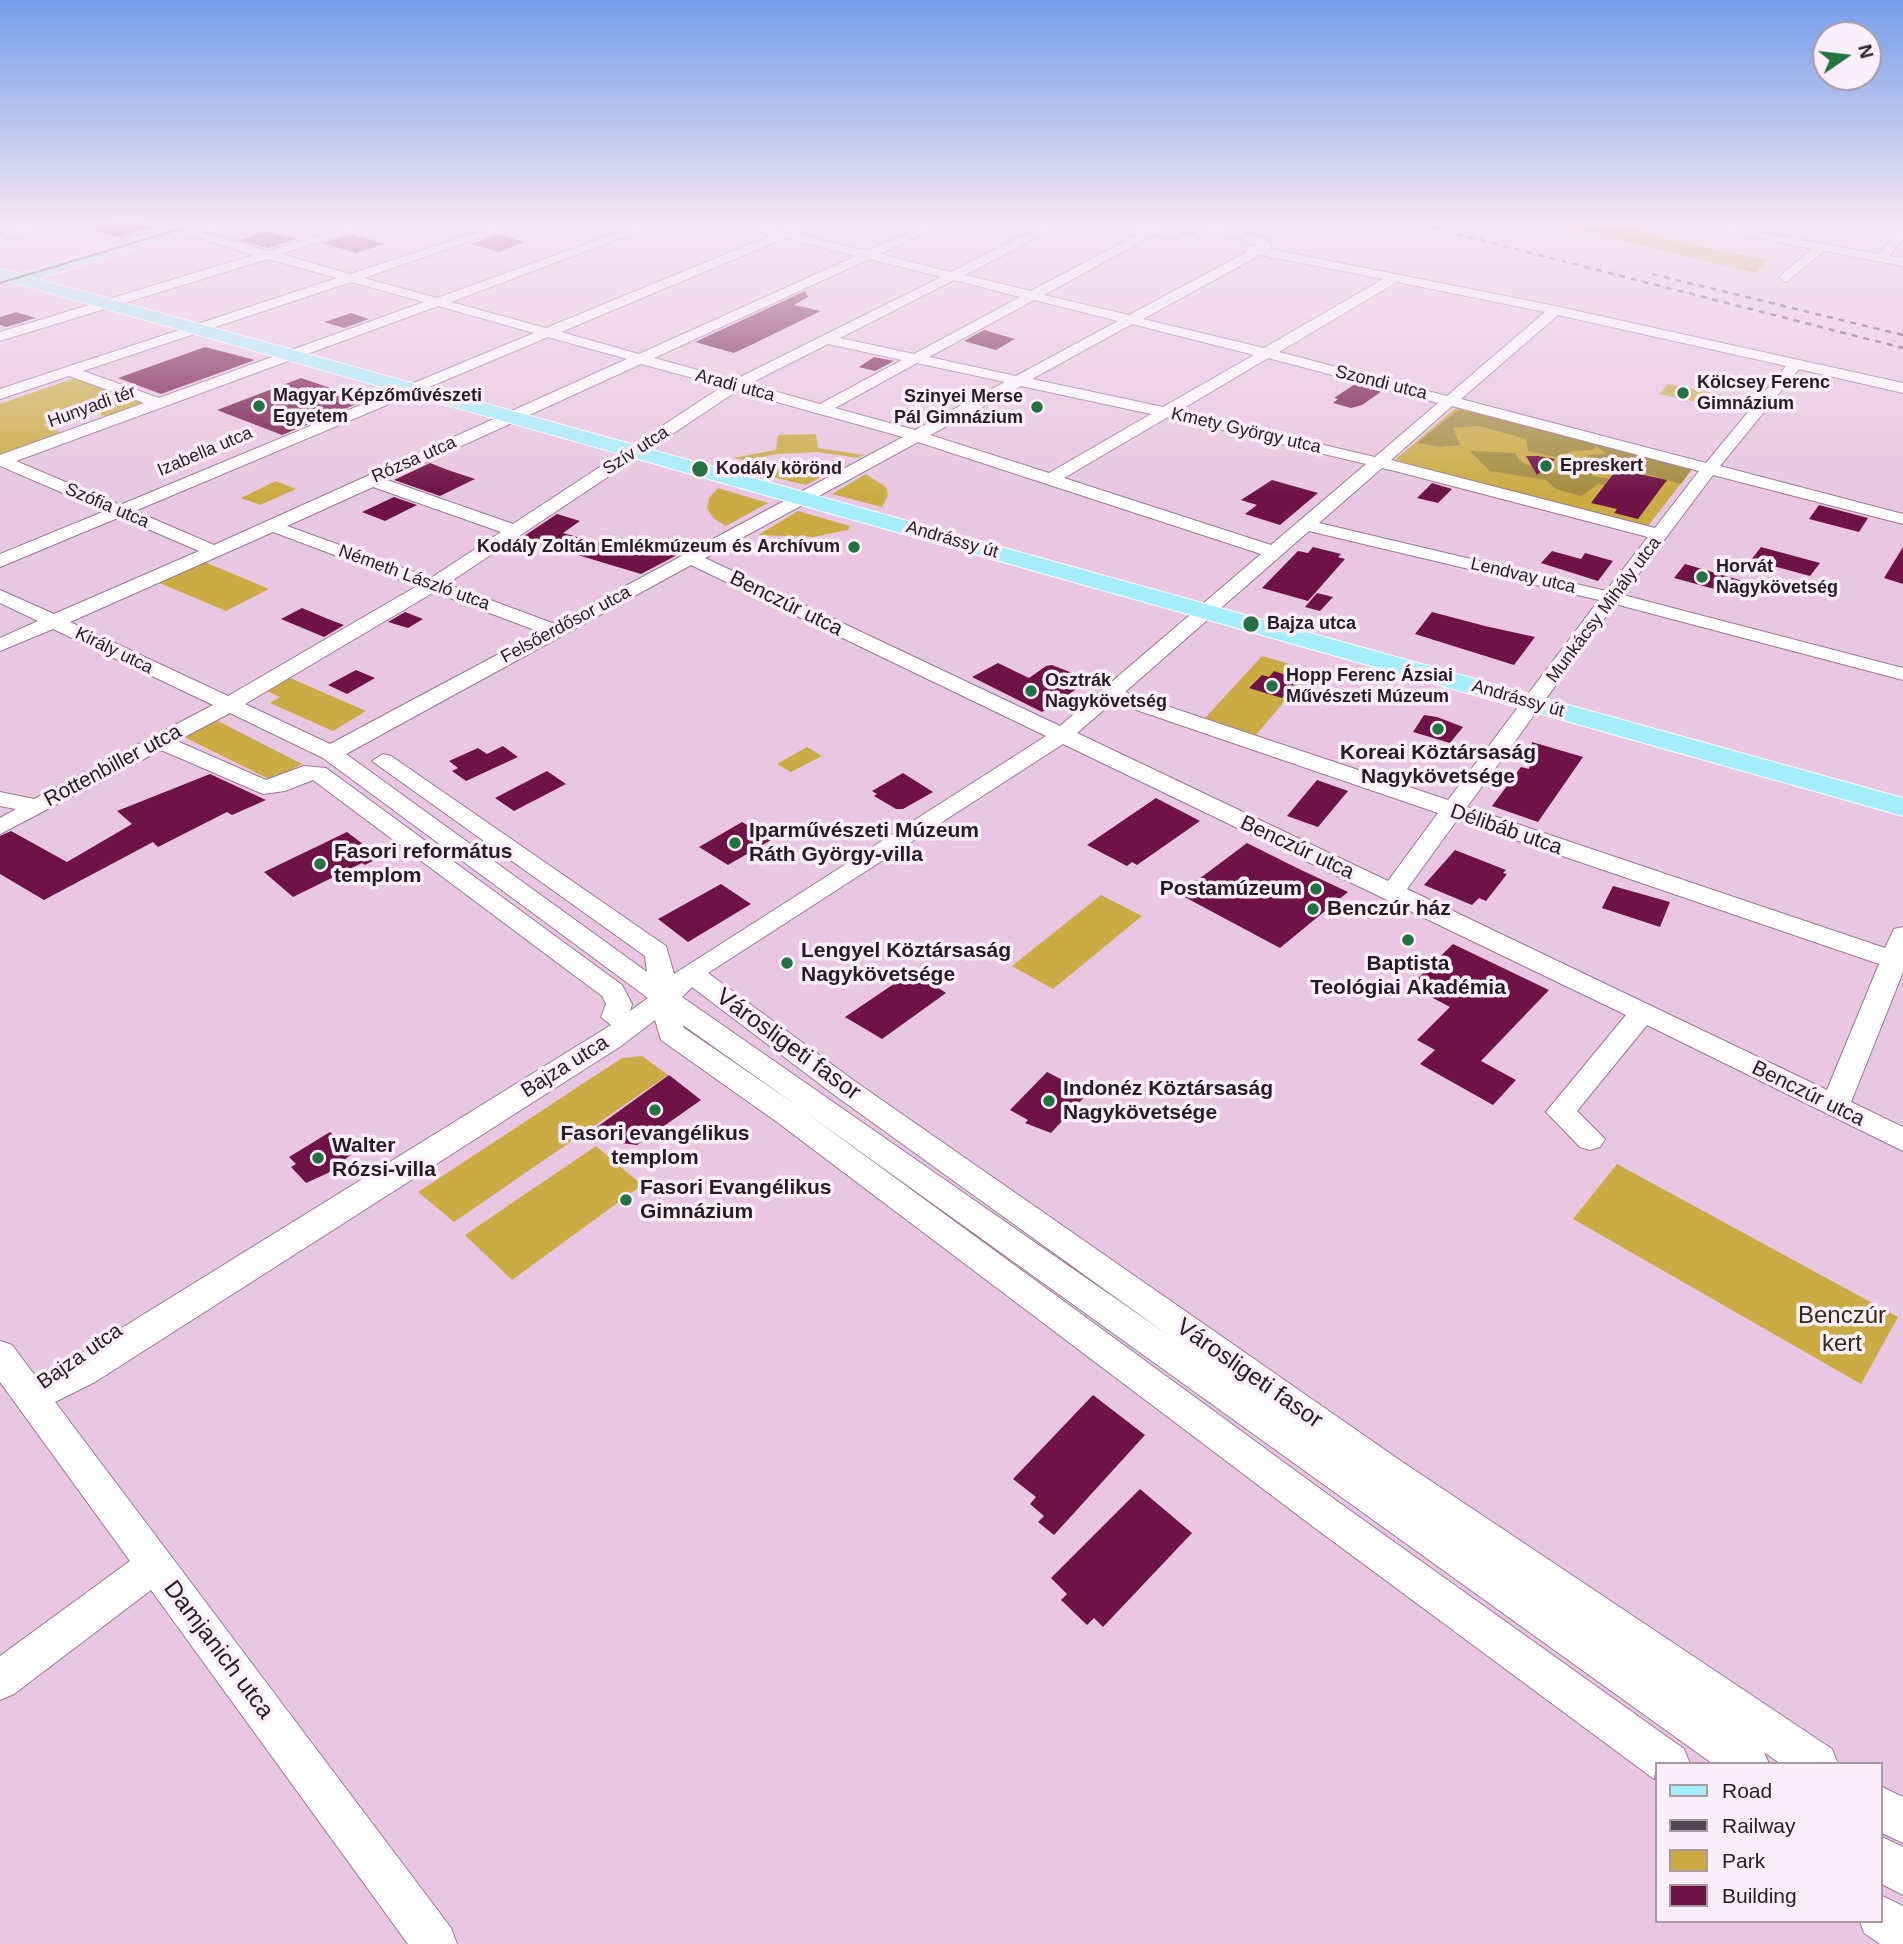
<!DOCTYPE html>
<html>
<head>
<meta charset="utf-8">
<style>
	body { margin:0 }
	#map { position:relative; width:1903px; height:1944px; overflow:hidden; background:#e9c7e2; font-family:Arial,sans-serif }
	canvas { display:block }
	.legend { position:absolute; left:1655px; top:1762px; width:228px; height:161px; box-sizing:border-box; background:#fdeffa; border:2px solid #a79aa5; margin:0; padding:9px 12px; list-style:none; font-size:21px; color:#271b25 }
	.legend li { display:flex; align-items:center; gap:14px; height:35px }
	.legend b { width:35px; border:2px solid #a79aa5 }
	.north { position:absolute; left:1812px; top:21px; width:70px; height:70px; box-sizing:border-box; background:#fdeffa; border:2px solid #a79aa5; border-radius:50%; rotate:76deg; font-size:19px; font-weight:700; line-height:28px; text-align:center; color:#271b25 }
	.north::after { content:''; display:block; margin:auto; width:24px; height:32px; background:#237242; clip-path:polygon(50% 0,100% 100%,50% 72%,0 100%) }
</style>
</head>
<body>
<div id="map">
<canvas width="1903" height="1944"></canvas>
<ul class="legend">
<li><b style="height:9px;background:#a4eefd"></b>Road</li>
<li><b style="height:9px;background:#544351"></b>Railway</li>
<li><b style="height:19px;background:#cbac44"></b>Park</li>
<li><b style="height:19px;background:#6f1245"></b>Building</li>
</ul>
<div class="north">N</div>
</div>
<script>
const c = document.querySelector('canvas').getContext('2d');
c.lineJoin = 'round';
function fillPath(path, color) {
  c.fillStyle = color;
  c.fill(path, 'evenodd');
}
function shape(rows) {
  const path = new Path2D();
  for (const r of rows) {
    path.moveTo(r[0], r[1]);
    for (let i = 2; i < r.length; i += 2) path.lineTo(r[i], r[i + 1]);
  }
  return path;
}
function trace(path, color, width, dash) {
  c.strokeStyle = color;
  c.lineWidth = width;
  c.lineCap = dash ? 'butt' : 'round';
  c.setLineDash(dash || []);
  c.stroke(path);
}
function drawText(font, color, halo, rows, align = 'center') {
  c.font = font + ' Arial,sans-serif';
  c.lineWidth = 7;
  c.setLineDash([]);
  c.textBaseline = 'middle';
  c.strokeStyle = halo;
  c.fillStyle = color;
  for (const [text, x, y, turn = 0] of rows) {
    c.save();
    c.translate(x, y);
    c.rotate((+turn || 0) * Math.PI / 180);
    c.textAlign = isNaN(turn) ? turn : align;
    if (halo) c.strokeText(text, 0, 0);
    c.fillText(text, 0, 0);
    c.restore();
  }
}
const green = shape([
	[1582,222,1591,226,1649,222,1644,231,1660,238,1768,260,1756,273,1548,223],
	[75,378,148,404,110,418,85,409,43,425,63,433,0,454,0,404],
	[1668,384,1724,395,1716,406,1659,394],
	[1457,407,1692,469,1648,526,1395,460],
	[816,434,818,448,864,455,859,458,817,452,778,454,745,460,733,458,776,450,778,435],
	[800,461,842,465,806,485,749,471],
	[866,474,886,487,888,495,882,507,832,494],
	[276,481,296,489,260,505,241,498],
	[718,488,768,503,726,526,713,518,707,508,709,498],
	[798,511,850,526,848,530,813,537,758,535],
	[205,562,269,589,226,611,157,582],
	[1262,656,1311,670,1256,735,1205,718],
	[290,678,366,711,333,731,270,703,280,697,267,691],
	[216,720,302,764,271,780,184,737],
	[807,747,822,756,791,772,777,764],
	[1101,895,1142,916,1053,989,1012,966],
	[642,1056,668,1075,454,1222,418,1192,622,1058],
	[596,1146,642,1185,512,1280,465,1235],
	[1617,1164,1898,1317,1861,1384,1573,1219]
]);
const forest = shape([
	[1458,410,1479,414,1692,469,1681,484,1610,463,1590,461,1587,455,1606,454,1596,446,1593,450,1572,451,1557,457,1528,451,1526,439,1479,426,1453,428,1460,445,1440,447,1417,443],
	[1470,451,1515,453,1522,463,1554,473,1565,461,1596,465,1592,476,1622,481,1621,487,1598,484,1581,496,1556,489,1546,480,1490,471]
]);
const building = shape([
	[117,222,142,222,153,227,118,237,89,229],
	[269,231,297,239,268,248,237,240],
	[352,234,384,244,356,253,323,243],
	[498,234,524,242,499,252,471,244],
	[805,291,808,297,794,305,821,311,753,344,734,353,695,342],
	[16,312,36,318,6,327,0,325,0,317],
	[351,313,369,319,344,328,324,322],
	[984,330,1015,339,996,350,964,341],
	[205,347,255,360,161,394,118,378],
	[874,357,894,361,875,371,859,367],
	[301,378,366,400,282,435,217,410],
	[1355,384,1382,391,1362,405,1351,408,1333,403,1338,399,1334,398],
	[1526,456,1538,456,1555,459,1537,475],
	[430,463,448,470,475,479,440,496,394,480],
	[1617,469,1667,480,1638,519,1614,513,1617,509,1591,503],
	[1272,480,1318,493,1280,525,1245,514,1257,505,1241,500],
	[1432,483,1452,489,1438,503,1417,498],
	[394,497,417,505,385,521,362,512],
	[1819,505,1868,518,1859,532,1809,519],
	[557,514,580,521,563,533,634,553,656,542,679,554,641,574,521,538],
	[1313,547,1341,554,1338,557,1345,559,1308,601,1262,588,1298,551,1308,553],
	[1761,547,1820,563,1810,576,1751,560],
	[1903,547,1903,584,1884,578],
	[1552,551,1581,559,1585,553,1613,561,1598,581,1541,563],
	[1685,564,1743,581,1733,594,1674,578],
	[1317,593,1333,597,1320,611,1305,607],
	[302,608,328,619,344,625,324,637,281,619],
	[405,612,423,619,408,628,388,622],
	[1432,612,1485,626,1535,637,1514,665,1415,634],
	[998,663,1029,678,1046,666,1052,665,1090,680,1042,712,972,677],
	[356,670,375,678,347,694,328,685],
	[1274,671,1292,677,1287,682,1294,684,1282,698,1249,688,1262,675,1269,677],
	[1424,715,1437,717,1463,727,1450,743,1413,732],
	[1532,742,1583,757,1538,822,1492,806,1521,767,1529,769],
	[503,746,518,757,466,781,452,771,458,768,449,761,478,748,487,754],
	[547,771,566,784,514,811,495,798],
	[903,773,933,792,903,809,896,809,874,796,877,794,872,791],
	[210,774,266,800,232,815,227,812,158,847,153,842,44,900,0,874,0,836,11,831,67,862,132,824,117,811],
	[1317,780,1348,791,1318,827,1287,816],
	[1156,798,1200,821,1137,865,1132,862,1127,866,1087,845],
	[742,822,771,840,728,865,699,847],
	[347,832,380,857,365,865,362,863,293,897,264,872],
	[1247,843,1297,868,1348,892,1280,948,1179,894],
	[1455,850,1506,870,1503,873,1507,874,1486,901,1479,898,1472,905,1424,885],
	[721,884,751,904,688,942,658,919],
	[1613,886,1670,902,1660,927,1602,908],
	[1453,944,1549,990,1481,1061,1516,1080,1493,1105,1420,1064,1435,1050,1417,1040,1450,1007,1410,986],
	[913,971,946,993,882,1039,845,1017],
	[1047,1072,1088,1093,1051,1133,1025,1123,1028,1120,1010,1110],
	[669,1075,701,1100,637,1145,621,1143,618,1130,590,1132],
	[330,1132,353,1153,328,1173,306,1183,291,1167,296,1164,289,1157],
	[1093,1395,1145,1435,1054,1535,1038,1522,1044,1516,1030,1504,1036,1497,1013,1479],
	[1140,1489,1192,1533,1103,1627,1094,1618,1087,1625,1061,1600,1067,1594,1051,1578]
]);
const minor = shape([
	[46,222,65,222,0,241,0,233,46,222],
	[145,222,163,222,268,251,363,222,380,222,281,254,350,274,508,222,525,222,364,278,437,298,647,222,663,222,451,302,546,328,772,235,728,222,747,222,783,230,804,222,819,222,796,234,867,251,932,222,947,222,880,254,951,272,1051,222,1066,222,965,275,1031,291,1142,232,1104,222,1126,222,1195,235,1197,238,1191,242,1155,234,1044,295,1129,315,1247,252,1246,246,1258,246,1245,240,1166,222,1188,222,1253,234,1271,243,1270,249,1555,306,1903,383,1903,393,1799,369,1720,466,1903,514,1903,524,1713,475,1623,595,1903,668,1903,680,1615,604,1467,807,1885,948,1894,929,1903,927,1903,972,1851,1102,1903,1127,1903,1151,1647,1025,1577,1111,1605,1139,1600,1147,1590,1150,1580,1147,1546,1112,1626,1015,1063,744,708,973,853,1080,1398,1459,1832,1749,1838,1764,1781,1764,1764,1752,1769,1764,1713,1764,801,1109,1341,1504,1684,1749,1690,1764,1656,1764,1654,1779,1315,1528,777,1122,661,1040,655,1020,621,1046,95,1382,55,1402,451,1928,457,1944,408,1944,151,1590,14,1694,0,1700,0,1656,130,1561,0,1382,0,1341,12,1345,36,1377,49,1373,611,1025,601,1017,606,1004,602,996,313,780,285,791,263,794,161,750,0,834,0,818,16,809,0,806,0,792,34,799,213,705,53,629,0,651,0,638,38,621,0,603,0,590,54,614,199,551,120,517,0,567,0,554,105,511,0,466,0,455,144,403,69,376,0,399,0,389,337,278,268,259,0,341,0,332,254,255,145,222],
	[785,238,856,256,639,354,561,332,785,238],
	[1260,255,1383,279,1264,348,1143,319,1260,255],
	[869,259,941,277,734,380,654,358,869,259],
	[954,280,1020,297,914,354,840,338,954,280],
	[351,282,424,302,159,398,83,371,351,282],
	[1397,282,1545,312,1447,396,1279,352,1397,282],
	[1034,300,1118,321,1016,376,929,357,1034,300],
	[438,306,534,333,120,505,16,461,438,306],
	[1558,315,1786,366,1706,463,1461,399,1558,315],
	[1132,324,1254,355,1163,407,1032,379,1132,324],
	[548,337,627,359,214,545,135,511,548,337],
	[828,344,902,360,820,404,749,384,828,344],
	[1268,358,1438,403,1375,457,1179,411,1268,358],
	[917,363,1005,382,915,430,835,408,917,363],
	[641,364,723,386,513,524,387,480,641,364],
	[1021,386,1151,414,1049,473,930,435,1021,386],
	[737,391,903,437,555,624,447,584,737,391],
	[1452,406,1699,471,1655,528,1391,460,1452,406],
	[1168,417,1366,464,1271,545,1064,478,1168,417],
	[918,442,1261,554,1060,726,705,558,918,442],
	[1382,468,1391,470,1648,537,1606,591,1319,523,1382,468],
	[373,487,501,532,431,578,287,526,373,487],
	[1309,531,1599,600,1448,800,1125,692,1309,531],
	[273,532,417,586,228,696,70,622,273,532],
	[691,565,1046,736,674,974,666,946,391,756,383,754,372,761,645,956,647,972,346,754,691,565],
	[434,592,540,632,330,744,245,704,434,592],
	[1113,702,1438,813,1388,881,1077,733,1113,702],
	[230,713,323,758,648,998,630,1011,632,1004,622,985,326,768,304,766,266,780,177,741,230,713],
	[1457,820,1879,964,1827,1090,1407,889,1457,820],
	[692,987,833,1094,1168,1335,682,997,692,987],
	[683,1025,796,1105,684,1028,683,1025],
	[1679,222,1703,222,1878,254,1903,227,1903,239,1889,256,1903,258,1903,266,1824,251,1786,282,1780,278,1781,275,1812,249,1679,222],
	[1880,1786,1903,1797,1903,1843,1880,1832,1880,1786],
	[1880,1836,1903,1847,1903,1895,1880,1883,1880,1836],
	[1880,1895,1903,1906,1903,1944,1880,1944,1864,1933,1860,1921,1880,1921,1880,1895]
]);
const major = shape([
	[194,222,217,222,38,279,1903,798,1903,816,0,279,0,269,20,274,194,222]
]);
const tram = shape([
	[0,283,203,222]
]);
const rail = shape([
	[1410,222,1903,348],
	[1652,274,1903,335]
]);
const markers = [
	[1683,393,7,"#237242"],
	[259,406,7,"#237242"],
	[1037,407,7,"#237242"],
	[1546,466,7,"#237242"],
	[700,469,9,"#237242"],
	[854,547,7,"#237242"],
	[1702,577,7,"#237242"],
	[1251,624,9,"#237242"],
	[1272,686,7,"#237242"],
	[1031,691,7,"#237242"],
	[1438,729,7,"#237242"],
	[735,843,7,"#237242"],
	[320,864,7,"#237242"],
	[1316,889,7,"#237242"],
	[1313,909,7,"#237242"],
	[1408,940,7,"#237242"],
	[787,963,7,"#237242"],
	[1049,1101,7,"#237242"],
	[655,1110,7,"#237242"],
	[318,1158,7,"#237242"],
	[626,1200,7,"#237242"]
];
const farStreetnames = [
	["Szondi utca",1381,383,14],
	["Aradi utca",735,386,15],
	["Hunyadi tér",92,407,-20],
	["Kmety György utca",1246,431,13],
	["Szív utca",636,451,-33],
	["Izabella utca",205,452,-23],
	["Rózsa utca",414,460,-24],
	["Szófia utca",107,506,23],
	["Andrássy út",952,540,16],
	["Lendvay utca",1523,576,13],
	["Németh László utca",414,578,20],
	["Munkácsy Mihály utca",1604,610,-53],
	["Felsőerdősor utca",566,625,-28],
	["Király utca",114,651,26],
	["Andrássy út",1518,699,16]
];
const farPoinames = [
	["Kölcsey Ferenc",1697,383],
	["Gimnázium",1697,404],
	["Magyar Képzőművészeti",273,396],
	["Egyetem",273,417],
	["Szinyei Merse",1023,397,"right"],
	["Pál Gimnázium",1023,418,"right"],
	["Epreskert",1560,466],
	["Kodály körönd",716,469],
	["Kodály Zoltán Emlékmúzeum és Archívum",840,547,"right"],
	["Horvát",1716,567],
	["Nagykövetség",1716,588],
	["Bajza utca",1267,624],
	["Hopp Ferenc Ázsiai",1286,676],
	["Művészeti Múzeum",1286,697],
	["Osztrák",1045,681],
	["Nagykövetség",1045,702]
];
const streetNames = [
	["Benczúr utca",786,604,26],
	["Rottenbiller utca",113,766,-28],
	["Délibáb utca",1506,830,19],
	["Benczúr utca",1297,848,25],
	["Bajza utca",565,1067,-32],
	["Benczúr utca",1808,1094,26],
	["Bajza utca",80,1357,-35]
];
const poiNames = [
	["Koreai Köztársaság",1438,753,"center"],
	["Nagykövetsége",1438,777,"center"],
	["Iparművészeti Múzeum",749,831],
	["Ráth György-villa",749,855],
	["Fasori református",334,852],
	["templom",334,876],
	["Postamúzeum",1302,889,"right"],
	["Benczúr ház",1327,909],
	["Lengyel Köztársaság",801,951],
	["Nagykövetsége",801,975],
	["Baptista",1408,964,"center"],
	["Teológiai Akadémia",1408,988,"center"],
	["Indonéz Köztársaság",1063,1089],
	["Nagykövetsége",1063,1113],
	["Fasori evangélikus",655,1134,"center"],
	["templom",655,1158,"center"],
	["Walter",332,1146],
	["Rózsi-villa",332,1170],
	["Fasori Evangélikus",640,1188],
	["Gimnázium",640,1212]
];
const nearStreetnames = [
	["Városligeti fasor",788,1045,36],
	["Városligeti fasor",1249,1374,35],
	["Damjanich utca",218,1650,53]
];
const nearParknames = [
	["Benczúr",1842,1316],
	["kert",1842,1344]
];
fillPath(green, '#cbac44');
fillPath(forest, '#a48d41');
fillPath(building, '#6f1245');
trace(minor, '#987993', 2);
trace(major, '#fff', 2);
fillPath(minor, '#fff');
fillPath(major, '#a4eefd');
trace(tram, '#544351', 2);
trace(rail, '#544351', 2.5, [6, 6]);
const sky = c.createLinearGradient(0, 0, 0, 494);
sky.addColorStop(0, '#759eea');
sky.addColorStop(0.45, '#f5e6f2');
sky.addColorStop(1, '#f5e6f200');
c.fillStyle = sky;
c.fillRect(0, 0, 1903, 494);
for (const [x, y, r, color] of markers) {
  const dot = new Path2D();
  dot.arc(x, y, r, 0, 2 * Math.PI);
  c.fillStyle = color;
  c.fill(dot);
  trace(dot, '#fdeffa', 2.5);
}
drawText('18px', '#271b25', '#fdeffa', farStreetnames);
drawText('bold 18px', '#271b25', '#fdeffa', farPoinames, 'left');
drawText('21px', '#271b25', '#fdeffa', streetNames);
drawText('bold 21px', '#271b25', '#fdeffa', poiNames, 'left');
drawText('24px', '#271b25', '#fdeffa', nearStreetnames);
drawText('24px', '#332c14', '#fdeffa', nearParknames);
</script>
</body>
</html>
